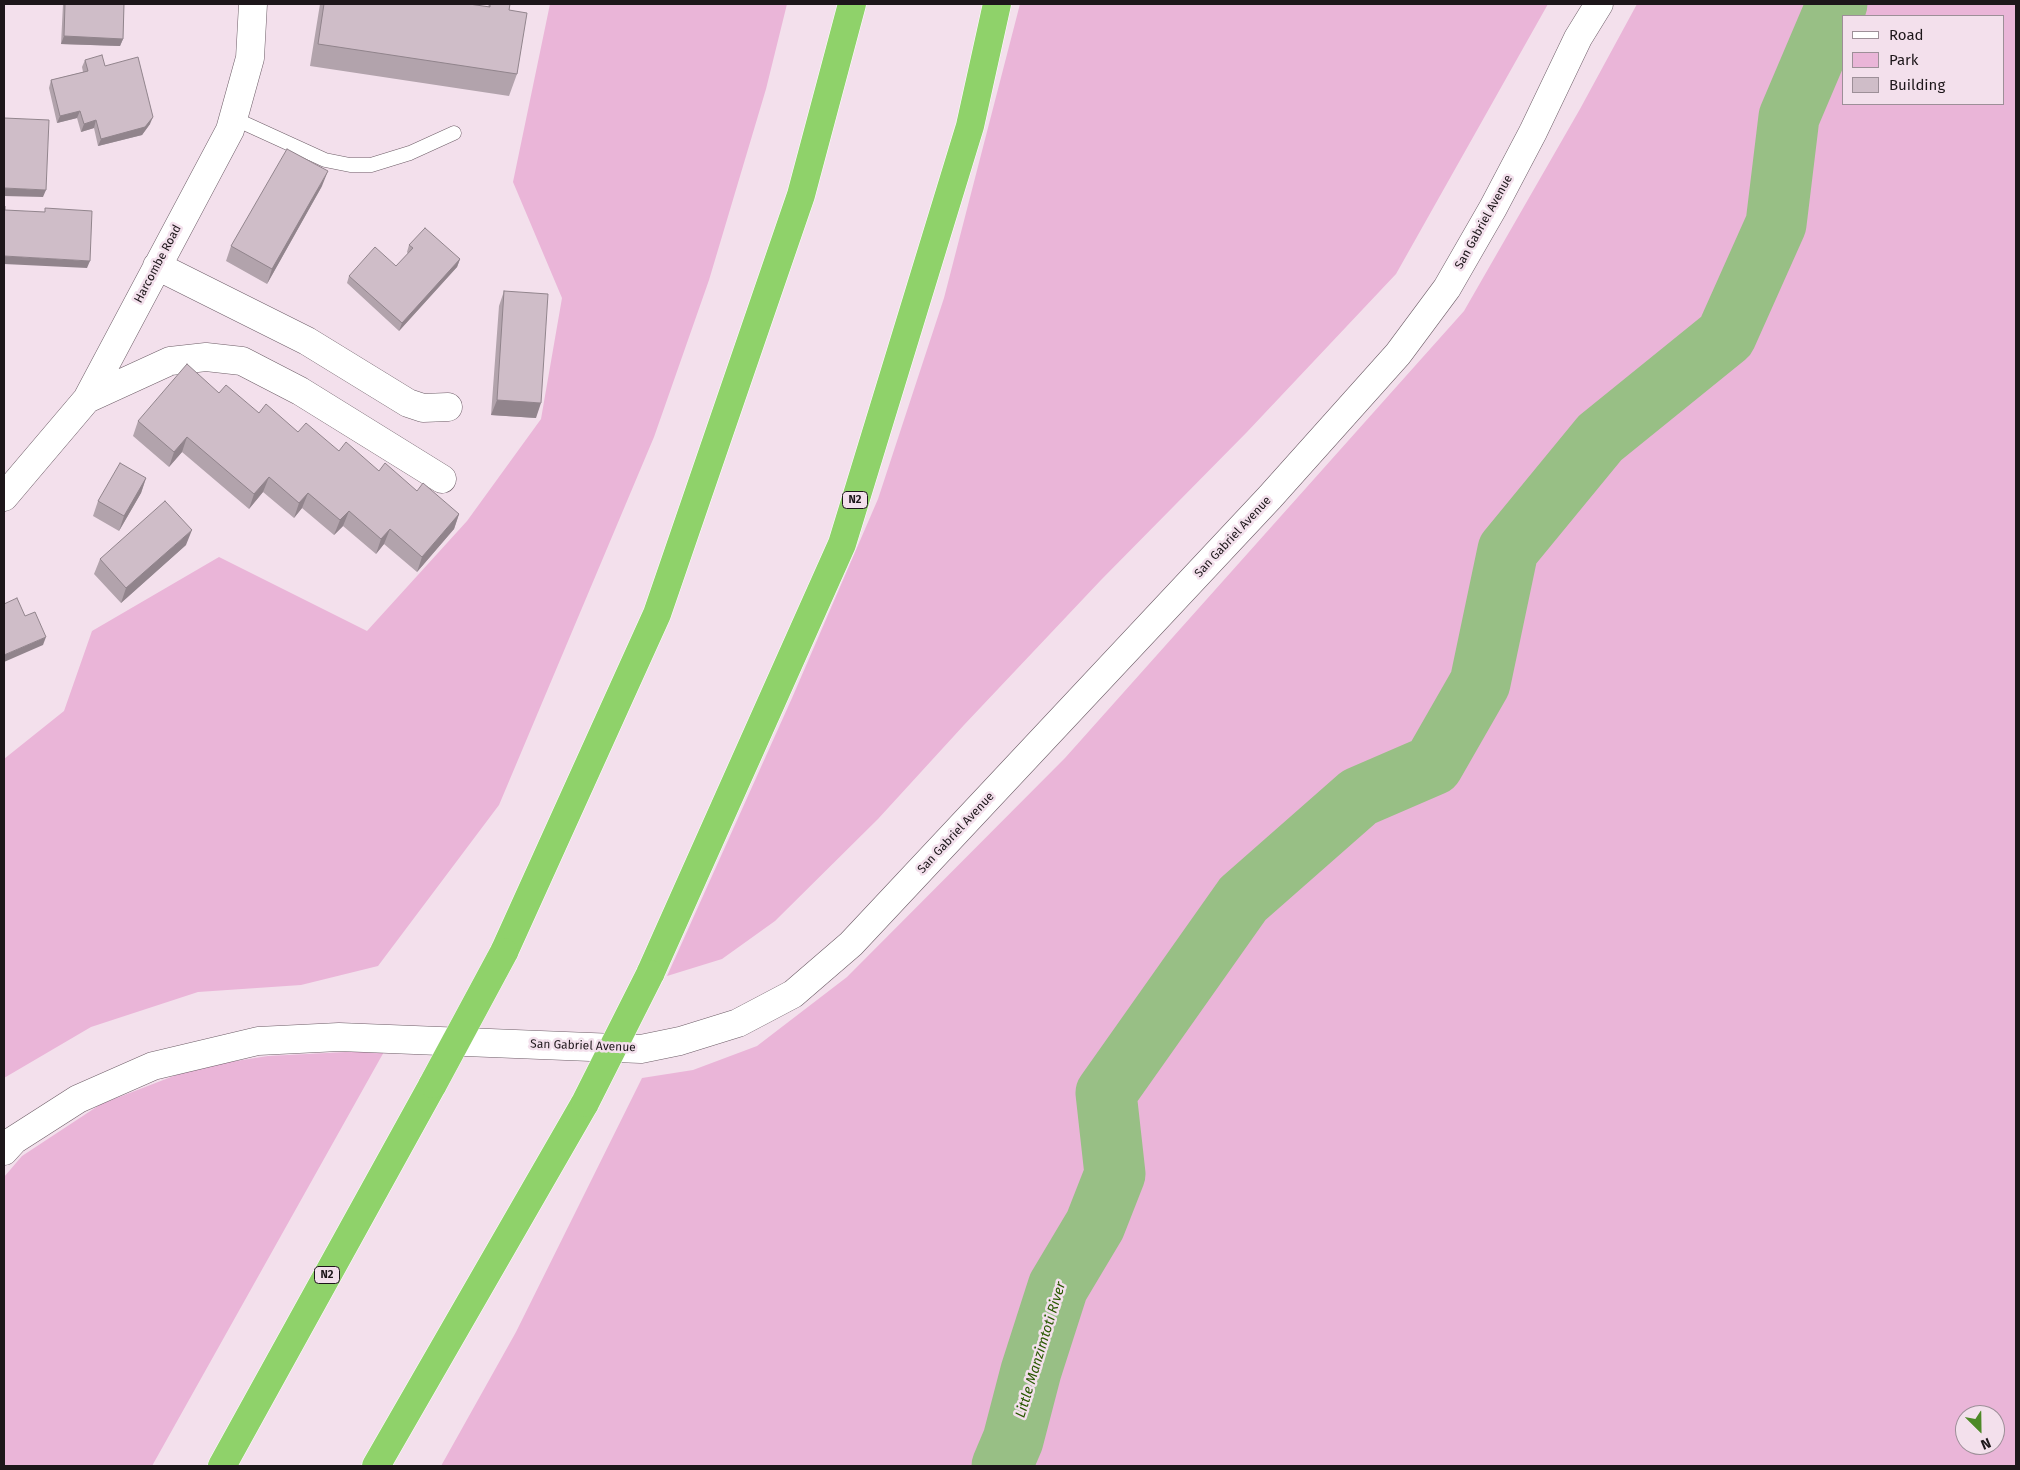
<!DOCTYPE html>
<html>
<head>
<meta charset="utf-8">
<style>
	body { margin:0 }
	#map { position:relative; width:2020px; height:1470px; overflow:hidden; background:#f3e0ec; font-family:"Fira Sans",sans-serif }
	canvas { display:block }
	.frame { position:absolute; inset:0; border:5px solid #1d161a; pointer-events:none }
	.legend { position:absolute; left:1842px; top:15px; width:162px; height:90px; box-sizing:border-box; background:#f3e0ec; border:1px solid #9d8f98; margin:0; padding:6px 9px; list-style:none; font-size:15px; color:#1d161a }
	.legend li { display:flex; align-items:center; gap:10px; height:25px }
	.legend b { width:25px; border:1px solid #9d8f98 }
	.north { position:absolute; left:1955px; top:1405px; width:50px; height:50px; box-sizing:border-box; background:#f3e0ec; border:1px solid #9d8f98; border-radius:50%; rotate:157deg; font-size:14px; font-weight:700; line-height:20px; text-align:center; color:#1d161a }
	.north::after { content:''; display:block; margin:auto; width:18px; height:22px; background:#4d8927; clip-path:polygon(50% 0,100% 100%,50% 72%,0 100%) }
</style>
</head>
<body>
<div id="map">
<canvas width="2020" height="1470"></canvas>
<div class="frame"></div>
<ul class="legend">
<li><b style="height:6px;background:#fff"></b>Road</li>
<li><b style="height:14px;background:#eab5d8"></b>Park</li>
<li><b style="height:14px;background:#cfbdc8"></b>Building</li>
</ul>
<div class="north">N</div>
</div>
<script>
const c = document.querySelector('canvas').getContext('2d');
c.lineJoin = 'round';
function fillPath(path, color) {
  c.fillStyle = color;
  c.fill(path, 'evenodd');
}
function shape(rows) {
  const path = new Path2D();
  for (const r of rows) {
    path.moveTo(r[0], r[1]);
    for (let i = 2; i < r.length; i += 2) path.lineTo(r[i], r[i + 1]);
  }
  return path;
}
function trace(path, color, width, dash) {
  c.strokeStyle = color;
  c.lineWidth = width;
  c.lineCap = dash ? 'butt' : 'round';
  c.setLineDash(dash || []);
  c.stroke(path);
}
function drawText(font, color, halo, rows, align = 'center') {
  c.font = font + ' "Fira Sans",sans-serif';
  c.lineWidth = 5;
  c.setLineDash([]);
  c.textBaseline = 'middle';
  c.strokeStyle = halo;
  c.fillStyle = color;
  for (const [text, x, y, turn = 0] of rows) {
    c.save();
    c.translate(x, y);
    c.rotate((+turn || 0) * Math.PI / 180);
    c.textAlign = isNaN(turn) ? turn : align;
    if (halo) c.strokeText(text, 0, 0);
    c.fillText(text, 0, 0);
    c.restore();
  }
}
const green = shape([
	[550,4,787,4,766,89,709,280,654,437,499,805,378,966,301,985,198,992,91,1027,4,1078,4,759,64,711,92,631,219,557,367,631,467,521,541,419,562,298,513,182],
	[1020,4,1548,4,1396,274,1247,432,1101,580,964,725,878,819,775,921,722,959,667,976,792,698,878,499,944,298],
	[1637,4,2016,4,2016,1466,441,1466,516,1332,642,1078,693,1070,757,1046,847,977,1065,758,1464,311,1580,109],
	[1844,16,2004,16,2004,104,1844,104],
	[1965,1415,1995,1415,1995,1445,1965,1445],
	[385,1050,152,1466,4,1466,4,1177,22,1156,101,1104,197,1067,268,1056]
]);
const river = shape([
	[1002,1466,1013,1440,1031,1371,1058,1287,1095,1225,1115,1174,1106,1093,1243,899,1359,797,1433,765,1480,683,1508,550,1600,438,1726,336,1776,224,1789,117,1837,4]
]);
const lane = shape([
	[233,118,325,160,350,165,371,165,410,153,454,133]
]);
const street = shape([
	[157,266,307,341,408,403,423,408,448,407],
	[87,399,170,361,206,357,242,361,300,391,442,479],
	[4,497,87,399,230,130,250,58,253,4],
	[4,1151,14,1140,78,1099,153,1066,258,1041,339,1037,641,1049,680,1041,738,1023,793,994,851,944,1270,497,1398,354,1447,288,1493,208,1533,132,1578,38,1599,4]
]);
const highway = shape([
	[504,952,657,614,801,195,852,4],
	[650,974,842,544,970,126,997,4],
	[222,1466,433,1084],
	[376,1466,585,1103]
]);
const highwayBridge = shape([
	[433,1084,504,952],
	[585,1103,650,974]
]);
const wall = shape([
	[63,4,124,4,123,39,120,46,61,44],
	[320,4,469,4,488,7,489,4,510,4,509,10,517,74,509,96,310,66],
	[85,60,105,66,150,124,142,135,98,146,94,128,81,132,77,118,57,123,49,88,51,80,83,72,82,67],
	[322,186,267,284,226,261,231,246],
	[409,245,460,259,457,267,399,331,347,283,349,276,396,266,408,254,407,252],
	[504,291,536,418,491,415,499,306],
	[219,393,259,413,379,471,459,514,454,529,417,572,384,544,376,554,343,526,334,535,302,508,294,518,263,492,249,509,182,452,169,467,133,436,138,421],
	[146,478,141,493,119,531,93,516,98,501],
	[186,545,121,603,94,574,100,559]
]);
const shadedWall = shape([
	[64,36,123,39,120,46,61,44],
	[80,111,77,118,57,123,60,116],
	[153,117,150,124,142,135,98,146,101,139],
	[96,120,94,128,81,132,84,124],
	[328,171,322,186,267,284,272,269],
	[4,188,46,190,43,197,4,196],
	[4,256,90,261,87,268,4,264],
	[460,259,457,267,399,331,402,323],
	[497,400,541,403,536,418,491,415],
	[187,437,182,452,169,467,174,452],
	[269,477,263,492,249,509,254,494],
	[146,478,141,493,119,531,124,516],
	[308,493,302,508,294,518,299,503],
	[349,511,343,526,334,535,340,520],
	[459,514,454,529,417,572,422,557],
	[390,529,384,544,376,554,381,539],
	[192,530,186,545,121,603,126,588],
	[46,637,43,645,4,662,4,655]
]);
const building = shape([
	[65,4,124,4,123,39,64,36,65,4],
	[324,4,469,4,490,7,490,4,510,4,509,10,527,13,517,74,318,44,324,4],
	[102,55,105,66,138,57,153,117,145,127,101,139,96,120,84,124,80,111,60,116,51,80,88,71,85,60,102,55],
	[4,118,49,120,46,190,4,188,4,118],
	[287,149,328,171,272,269,231,246,287,149],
	[4,206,5,206,5,210,45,212,45,208,92,211,90,261,4,256,4,206],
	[425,228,460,259,402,323,349,276,375,247,396,266,413,248,409,245,425,228],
	[504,291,548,294,541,403,497,400,504,291],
	[187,364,219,393,226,385,259,413,266,404,298,432,306,423,339,451,346,442,379,471,385,463,417,491,423,483,459,514,422,557,390,529,381,539,349,511,340,520,308,493,299,503,269,477,254,494,187,437,174,452,138,421,187,364],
	[120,463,146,478,124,516,98,501,120,463],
	[165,501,192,530,126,588,100,559,165,501],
	[17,598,25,616,35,612,46,637,4,655,4,604,17,598]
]);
const shields = [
	[855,500,25],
	[327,1275,25]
];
const shieldNames = [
	["N2",855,500],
	["N2",327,1275]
];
const streetNames = [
	["San Gabriel Avenue",1484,222,-61],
	["Harcombe Road",158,264,-62],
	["San Gabriel Avenue",1233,537,-47],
	["San Gabriel Avenue",956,833,-47],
	["San Gabriel Avenue",583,1046,2]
];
const waterNames = [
	["Little Manzimtoti River",1041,1350,-73]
];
fillPath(green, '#eab5d8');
trace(river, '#98bf85', 61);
trace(lane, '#6d5d67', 15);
trace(street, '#6d5d67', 29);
trace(highway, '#fff', 29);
trace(lane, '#fff', 14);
trace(street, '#fff', 28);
trace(highway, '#8fd26a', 28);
trace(highwayBridge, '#fff', 29, []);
trace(highwayBridge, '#8fd26a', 28);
fillPath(wall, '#b2a3ac');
fillPath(shadedWall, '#91848c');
fillPath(building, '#cfbdc8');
trace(building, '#91848c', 1);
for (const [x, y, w] of shields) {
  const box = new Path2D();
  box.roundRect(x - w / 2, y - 8.5, w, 17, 4);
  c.fillStyle = '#f3e0ec';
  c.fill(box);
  trace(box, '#1d161a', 1);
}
drawText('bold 11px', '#1d161a', null, shieldNames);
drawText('12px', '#1d161a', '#f3e0ec', streetNames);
drawText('italic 14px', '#295800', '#f3e0ec', waterNames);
</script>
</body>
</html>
